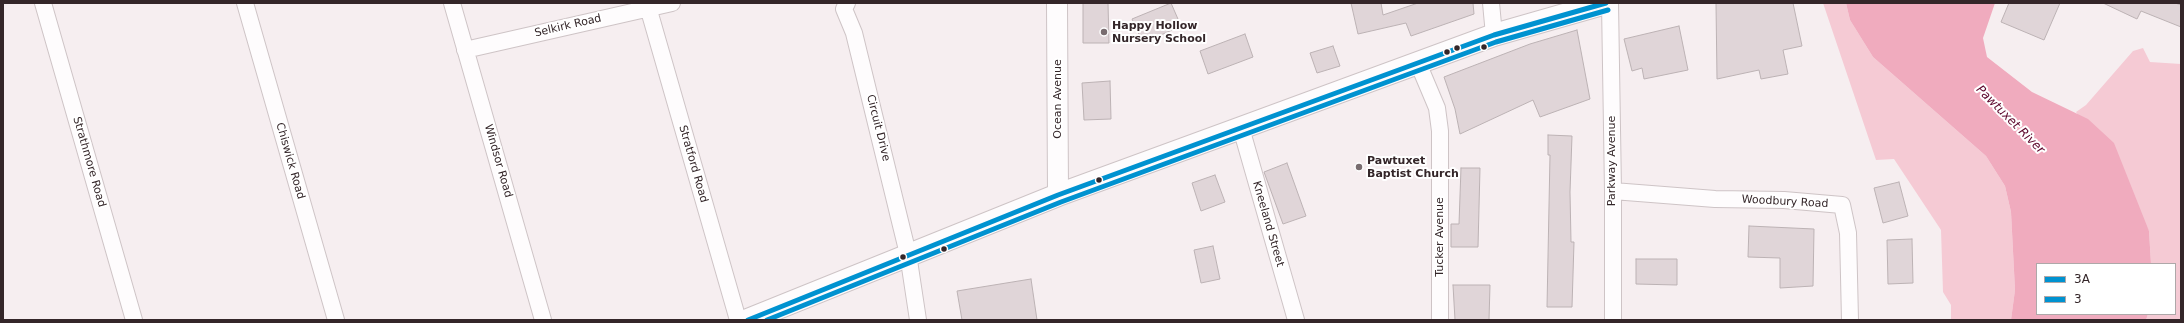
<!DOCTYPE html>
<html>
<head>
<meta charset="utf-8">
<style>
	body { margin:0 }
	#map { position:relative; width:2184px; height:323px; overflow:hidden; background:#f6eef0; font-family:"DejaVu Sans",sans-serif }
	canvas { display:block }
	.frame { position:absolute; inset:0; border:4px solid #342629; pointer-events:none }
	.legend { position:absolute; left:2036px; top:263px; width:140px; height:52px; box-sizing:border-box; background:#fff; border:1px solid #aea8a9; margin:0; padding:5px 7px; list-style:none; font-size:12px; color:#342629 }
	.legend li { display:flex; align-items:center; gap:8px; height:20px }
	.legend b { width:20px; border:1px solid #aea8a9 }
</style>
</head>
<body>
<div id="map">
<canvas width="2184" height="323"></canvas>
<div class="frame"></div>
<ul class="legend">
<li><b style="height:5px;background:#0092d0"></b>3A</li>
<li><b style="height:5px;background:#0092d0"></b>3</li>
</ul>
</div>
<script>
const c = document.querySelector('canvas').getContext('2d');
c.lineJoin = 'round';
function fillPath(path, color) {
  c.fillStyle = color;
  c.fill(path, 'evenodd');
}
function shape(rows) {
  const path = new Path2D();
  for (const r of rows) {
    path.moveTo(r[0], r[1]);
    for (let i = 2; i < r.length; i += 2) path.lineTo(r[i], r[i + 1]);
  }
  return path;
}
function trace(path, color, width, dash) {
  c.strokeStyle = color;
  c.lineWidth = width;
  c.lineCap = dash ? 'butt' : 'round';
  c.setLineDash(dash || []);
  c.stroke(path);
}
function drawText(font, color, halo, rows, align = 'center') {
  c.font = font + ' "DejaVu Sans",sans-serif';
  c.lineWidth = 4;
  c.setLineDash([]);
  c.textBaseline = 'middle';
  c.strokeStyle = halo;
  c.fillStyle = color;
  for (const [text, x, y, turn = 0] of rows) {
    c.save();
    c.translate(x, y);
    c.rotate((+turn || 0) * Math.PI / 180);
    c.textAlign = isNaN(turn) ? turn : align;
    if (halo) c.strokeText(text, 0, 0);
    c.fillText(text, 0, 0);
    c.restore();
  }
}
const green = shape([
	[1823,3,1846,3,1850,20,1873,57,1986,156,2005,186,2011,212,2015,290,2011,320,1951,320,1951,305,1943,292,1941,230,1894,159,1876,160],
	[2143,48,2150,62,2181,64,2181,320,2146,320,2148,314,2175,314,2175,264,2151,264,2149,231,2076,112,2086,105,2133,51]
]);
const water = shape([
	[1846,3,1995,3,1983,38,1987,57,2032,92,2088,119,2114,143,2149,231,2151,264,2037,264,2037,314,2148,314,2146,320,2011,320,2015,290,2011,212,2005,186,1986,156,1873,57,1850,20]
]);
const building = shape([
	[1083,3,1108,3,1109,43,1083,43,1083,3],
	[1171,3,1181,26,1143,43,1132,19,1171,3],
	[1351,3,1381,3,1383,15,1418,3,1473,3,1474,14,1411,36,1406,23,1358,34,1351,3],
	[1716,3,1793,3,1802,46,1783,50,1788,74,1761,79,1759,70,1717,79,1716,3],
	[2009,3,2060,3,2044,40,2001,22,2009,3],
	[2103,3,2175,3,2181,5,2181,27,2141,11,2137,19,2103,3],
	[1679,26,1688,70,1644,79,1642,68,1632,71,1624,39,1679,26],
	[1577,30,1590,99,1540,117,1533,100,1460,134,1455,109,1444,77,1530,44,1577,30],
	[1245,34,1253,57,1208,74,1200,51,1245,34],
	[1333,46,1340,66,1317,73,1310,53,1333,46],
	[1110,81,1111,119,1084,120,1082,83,1110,81],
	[1548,135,1572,136,1570,192,1571,242,1574,242,1572,307,1547,307,1550,155,1548,155,1548,135],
	[1287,163,1306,216,1283,224,1264,172,1287,163],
	[1461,168,1480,168,1478,247,1451,247,1451,224,1459,224,1461,168],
	[1215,175,1225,202,1201,211,1192,183,1215,175],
	[1899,182,1908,216,1883,223,1874,188,1899,182],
	[1749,226,1814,229,1813,286,1780,288,1780,258,1748,257,1749,226],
	[1912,239,1913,283,1888,284,1887,240,1912,239],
	[1213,246,1220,279,1201,283,1194,250,1213,246],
	[1636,259,1677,259,1677,285,1636,284,1636,259],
	[1031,279,1037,320,962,320,957,291,1031,279],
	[1453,285,1490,285,1489,320,1455,320,1453,285]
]);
const minor = shape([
	[43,3,134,320],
	[245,3,336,320],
	[452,3,543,320],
	[847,3,844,9,854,33,908,254,918,320],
	[1491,3,1494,35],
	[1610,3,1613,191,1613,320],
	[648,7,738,320],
	[465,50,672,3],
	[1418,63,1437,108,1440,131,1440,320],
	[1241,128,1296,320],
	[1613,191,1715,199,1784,200,1842,205,1848,233,1850,320]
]);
const tertiary = shape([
	[1057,3,1058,195]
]);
const secondary = shape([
	[748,320,1058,195,1241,128,1494,35,1606,3]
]);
const bus1 = shape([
	[748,320,1058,195,1494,35,1606,3]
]);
const bus2 = shape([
	[767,320,1061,202,1496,42,1608,10]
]);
const markers = [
	[1104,32,4,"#786c6f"],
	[1484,47,3.5,"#342629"],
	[1457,48,3.5,"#342629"],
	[1447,52,3.5,"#342629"],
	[1359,167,4,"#786c6f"],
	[1099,180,3.5,"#342629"],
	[944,249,3.5,"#342629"],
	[903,257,3.5,"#342629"]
];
const streetNames = [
	["Selkirk Road",568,26,-13],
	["Ocean Avenue",1058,99,-90],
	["Circuit Drive",878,128,76],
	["Chiswick Road",290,161,74],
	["Windsor Road",498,161,74],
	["Parkway Avenue",1612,161,-90],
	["Strathmore Road",89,162,74],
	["Stratford Road",693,164,74],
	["Woodbury Road",1785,202,3],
	["Kneeland Street",1268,224,74],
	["Tucker Avenue",1440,237,-90]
];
const poiNames = [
	["Happy Hollow",1112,26],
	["Nursery School",1112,39],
	["Pawtuxet",1367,161],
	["Baptist Church",1367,174]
];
const waterNames = [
	["Pawtuxet River",2010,120,45]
];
fillPath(green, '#f5cad4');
fillPath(water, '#f0abbe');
fillPath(building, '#e0d5d8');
trace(building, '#bcb2b4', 1);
trace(minor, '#cec4c6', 18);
trace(tertiary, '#cec4c6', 22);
trace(secondary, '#cec4c6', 24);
trace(minor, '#fefcfd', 16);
trace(tertiary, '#fefcfd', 20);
trace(secondary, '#fefcfd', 22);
trace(bus1, '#0092d0', 5);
trace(bus2, '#0092d0', 5);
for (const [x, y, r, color] of markers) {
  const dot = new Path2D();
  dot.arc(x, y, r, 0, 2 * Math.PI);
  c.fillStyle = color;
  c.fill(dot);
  trace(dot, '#fff', 1.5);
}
drawText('11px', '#342629', '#fff', streetNames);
drawText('bold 11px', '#342629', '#fff', poiNames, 'left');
drawText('italic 12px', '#5a0329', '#fff', waterNames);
</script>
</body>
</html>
